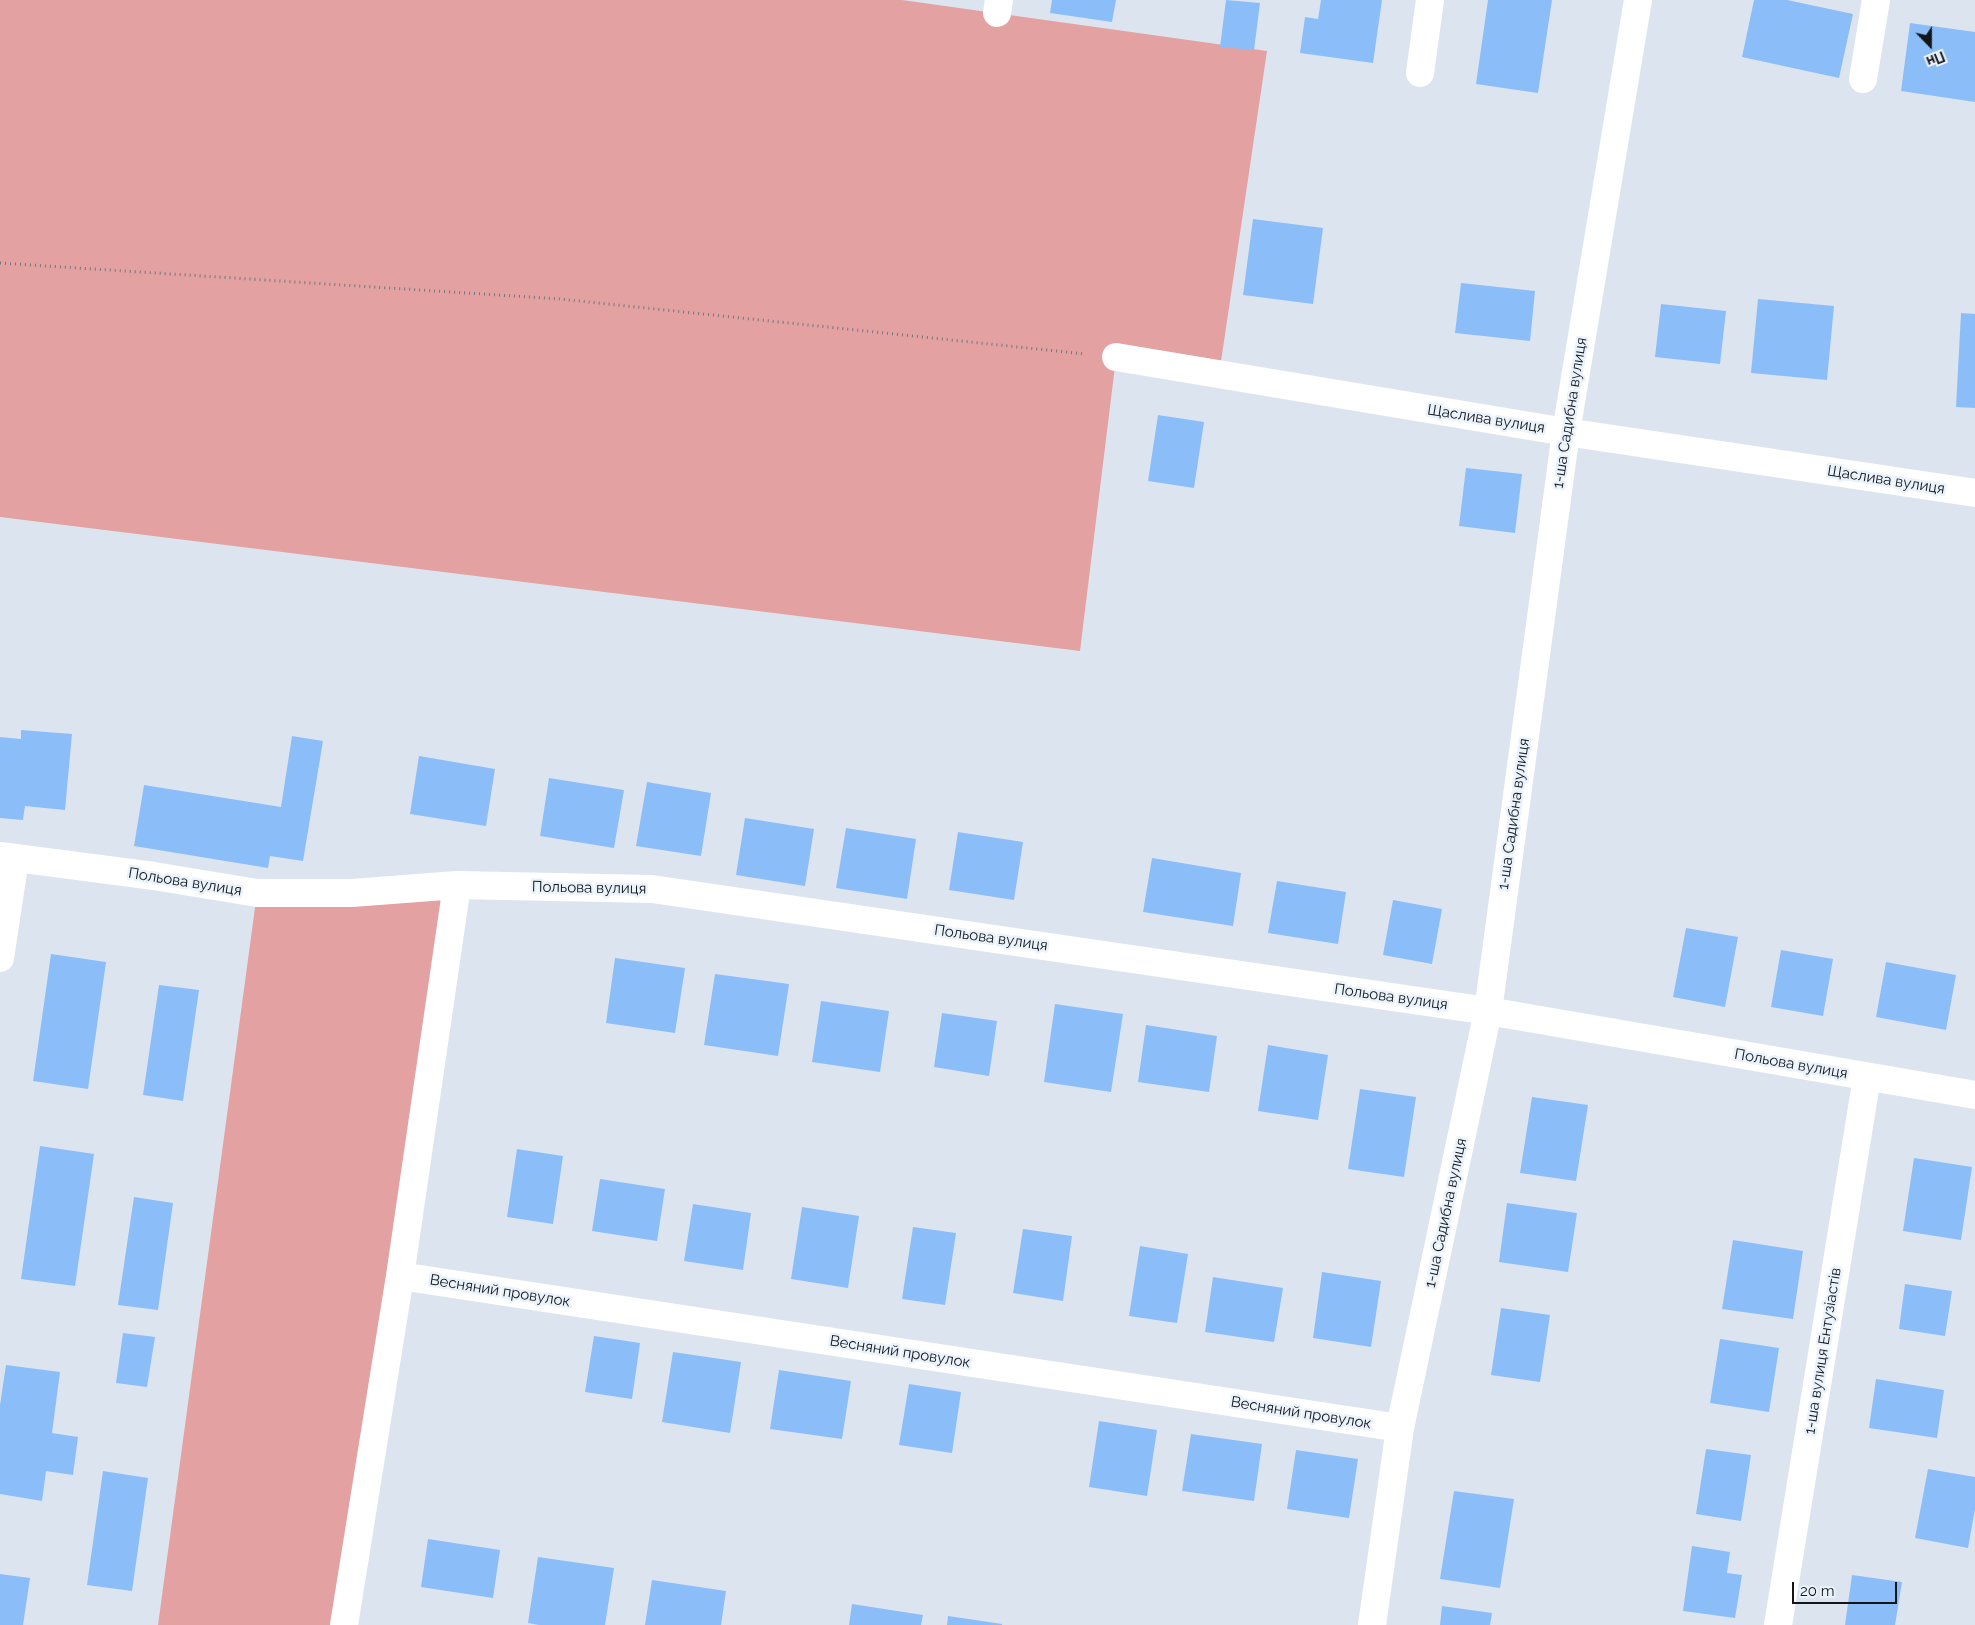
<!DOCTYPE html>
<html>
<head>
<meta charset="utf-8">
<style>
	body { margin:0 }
	#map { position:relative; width:1975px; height:1625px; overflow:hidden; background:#dce5ef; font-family:Raleway,sans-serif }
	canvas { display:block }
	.north { position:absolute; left:1905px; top:20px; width:50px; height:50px; -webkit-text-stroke:4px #eaf2fc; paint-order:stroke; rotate:158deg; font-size:14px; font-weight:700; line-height:20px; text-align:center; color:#131619 }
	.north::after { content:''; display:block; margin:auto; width:18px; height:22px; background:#131619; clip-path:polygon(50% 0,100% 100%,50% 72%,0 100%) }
	.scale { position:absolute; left:1792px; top:1582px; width:105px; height:22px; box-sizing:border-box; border:2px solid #131619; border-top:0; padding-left:6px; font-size:15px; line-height:18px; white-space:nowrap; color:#131619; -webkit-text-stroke:4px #eaf2fc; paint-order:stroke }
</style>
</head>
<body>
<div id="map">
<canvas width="1975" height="1625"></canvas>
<div class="north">Пн</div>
<div class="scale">20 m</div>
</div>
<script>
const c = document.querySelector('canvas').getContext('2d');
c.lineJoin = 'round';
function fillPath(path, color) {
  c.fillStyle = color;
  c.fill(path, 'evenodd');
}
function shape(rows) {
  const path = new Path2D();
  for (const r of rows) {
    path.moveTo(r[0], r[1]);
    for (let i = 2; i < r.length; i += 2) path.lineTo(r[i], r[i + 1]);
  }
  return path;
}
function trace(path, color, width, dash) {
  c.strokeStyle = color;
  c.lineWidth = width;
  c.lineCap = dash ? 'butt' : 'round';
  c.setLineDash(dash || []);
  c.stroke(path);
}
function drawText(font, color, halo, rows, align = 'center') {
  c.font = font + ' Raleway,sans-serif';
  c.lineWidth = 5;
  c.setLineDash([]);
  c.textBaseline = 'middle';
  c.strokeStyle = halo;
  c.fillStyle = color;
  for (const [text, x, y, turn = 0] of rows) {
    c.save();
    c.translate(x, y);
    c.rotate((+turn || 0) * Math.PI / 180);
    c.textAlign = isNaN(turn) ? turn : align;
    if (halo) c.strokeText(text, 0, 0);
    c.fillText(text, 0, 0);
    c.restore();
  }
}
const green = shape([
	[0,0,902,0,1267,51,1219,375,1116,358,1080,651,0,517],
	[457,885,344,1625,158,1625,257,893]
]);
const building = shape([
	[1052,0,1116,0,1112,22,1050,13],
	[1226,0,1260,3,1254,50,1220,47],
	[1321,0,1382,0,1373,63,1300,53,1305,17,1318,19],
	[1488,0,1552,0,1538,93,1476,84],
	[1754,0,1787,0,1853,14,1839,78,1742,57],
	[1910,23,1975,32,1975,102,1901,91],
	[1253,219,1323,228,1313,304,1243,295],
	[1461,283,1535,291,1530,341,1455,333],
	[1758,299,1834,306,1827,380,1751,373],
	[1661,304,1726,311,1720,364,1655,357],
	[1961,313,1975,314,1975,408,1956,407],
	[1158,415,1204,422,1194,488,1148,481],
	[1466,468,1522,474,1515,533,1459,526],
	[21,730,72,734,65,810,25,806,23,820,0,818,0,737,21,739],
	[292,736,323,741,303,861,270,856,268,868,134,846,144,785,281,807],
	[419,756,495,769,486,826,410,814],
	[549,778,624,790,614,848,540,836],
	[647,782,711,793,701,856,636,846],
	[745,818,814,829,805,886,736,875],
	[846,828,916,839,907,899,836,888],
	[958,832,1023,842,1014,900,949,890],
	[1152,858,1241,873,1233,926,1143,912],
	[1277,881,1346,892,1338,944,1268,933],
	[1393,900,1442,909,1432,964,1383,955],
	[1686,928,1738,937,1725,1007,1673,997],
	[1781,950,1833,959,1823,1016,1771,1007],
	[51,954,106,962,88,1089,33,1081],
	[615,958,685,968,675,1033,606,1023],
	[1886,962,1956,975,1946,1030,1876,1017],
	[715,974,789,984,778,1056,704,1045],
	[159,985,199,990,183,1101,143,1095],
	[821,1001,889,1011,880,1072,812,1062],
	[1055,1004,1123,1014,1111,1092,1044,1082],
	[942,1013,997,1021,989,1076,934,1067],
	[1146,1025,1217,1036,1209,1092,1138,1082],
	[1268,1045,1328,1055,1318,1120,1258,1111],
	[1360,1089,1416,1097,1404,1177,1348,1169],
	[1532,1097,1588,1105,1576,1181,1520,1173],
	[40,1146,94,1154,75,1286,21,1279],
	[517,1149,563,1156,553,1224,507,1217],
	[1914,1158,1972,1167,1961,1240,1903,1231],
	[600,1179,665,1189,657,1241,592,1231],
	[134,1197,173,1203,158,1310,118,1305],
	[1507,1203,1577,1213,1568,1272,1499,1262],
	[693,1204,751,1213,743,1270,684,1261],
	[802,1207,859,1216,848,1288,791,1279],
	[913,1227,956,1233,945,1305,902,1299],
	[1023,1229,1072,1236,1063,1301,1013,1293],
	[1733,1240,1803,1251,1793,1319,1722,1309],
	[1140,1246,1188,1254,1177,1323,1129,1316],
	[1322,1272,1381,1281,1371,1347,1313,1338],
	[1213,1277,1283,1288,1274,1342,1205,1332],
	[1905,1284,1952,1291,1945,1336,1899,1329],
	[1501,1308,1550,1315,1540,1382,1491,1375],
	[123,1333,155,1337,147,1387,116,1383],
	[594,1336,640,1343,632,1399,585,1392],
	[1720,1339,1779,1348,1769,1412,1710,1403],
	[673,1352,741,1362,730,1433,662,1422],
	[6,1365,60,1372,52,1433,78,1437,73,1475,46,1471,42,1501,0,1494,0,1405],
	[779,1370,851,1381,842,1439,770,1429],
	[1876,1379,1944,1390,1937,1438,1869,1428],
	[909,1384,961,1392,952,1453,899,1445],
	[1099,1421,1157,1430,1147,1496,1089,1487],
	[1191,1434,1262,1444,1254,1501,1182,1491],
	[1706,1449,1751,1455,1741,1521,1696,1514],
	[1296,1450,1358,1459,1349,1518,1287,1509],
	[1928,1469,1975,1477,1975,1509,1968,1548,1915,1538],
	[103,1471,148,1478,132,1591,87,1585],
	[1454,1491,1514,1499,1500,1588,1440,1579],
	[428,1539,500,1550,493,1598,421,1587],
	[1692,1546,1730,1552,1727,1573,1742,1575,1735,1618,1683,1611],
	[538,1557,614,1568,605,1625,539,1625,528,1623],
	[0,1574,30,1578,23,1625,0,1625],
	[1852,1575,1902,1582,1895,1625,1845,1625],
	[652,1580,726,1591,721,1625,645,1625],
	[852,1604,923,1615,921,1625,849,1625],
	[1442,1606,1492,1613,1490,1625,1440,1625],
	[948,1616,1002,1624,1002,1625,947,1625]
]);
const path = shape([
	[0,263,560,299,1085,354]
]);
const minor = shape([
	[997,13,999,0],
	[1420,73,1430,0],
	[1863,79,1876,0],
	[1116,357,1566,432,1975,493],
	[0,856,154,876,257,893,352,893,457,885,652,889,1488,1011,1975,1095],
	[0,958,15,859],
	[400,1276,1400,1428],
	[344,1625,400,1276,457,885],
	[1372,1625,1400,1428,1488,1011,1566,432,1638,0],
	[1778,1625,1867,1077]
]);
const streetNames = [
	["1-ша Садибна вулиця",1570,413,-81],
	["Щаслива вулиця",1486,419,9],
	["Щаслива вулиця",1886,480,9],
	["1-ша Садибна вулиця",1514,814,-82],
	["Польова вулиця",185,882,9],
	["Польова вулиця",589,888,1],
	["Польова вулиця",991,938,8],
	["Польова вулиця",1391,997,8],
	["Польова вулиця",1791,1064,10],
	["1-ша Садибна вулиця",1446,1213,-78],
	["Весняний провулок",500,1291,9],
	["1-ша вулиця Ентузіастів",1823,1351,-81],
	["Весняний провулок",900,1352,9],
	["Весняний провулок",1301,1413,9]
];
fillPath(green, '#e4a1a2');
fillPath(building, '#8bbef8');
trace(path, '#72777e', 3, [1, 4]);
trace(minor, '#fff', 28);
drawText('15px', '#131619', '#eaf2fc', streetNames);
</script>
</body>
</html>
